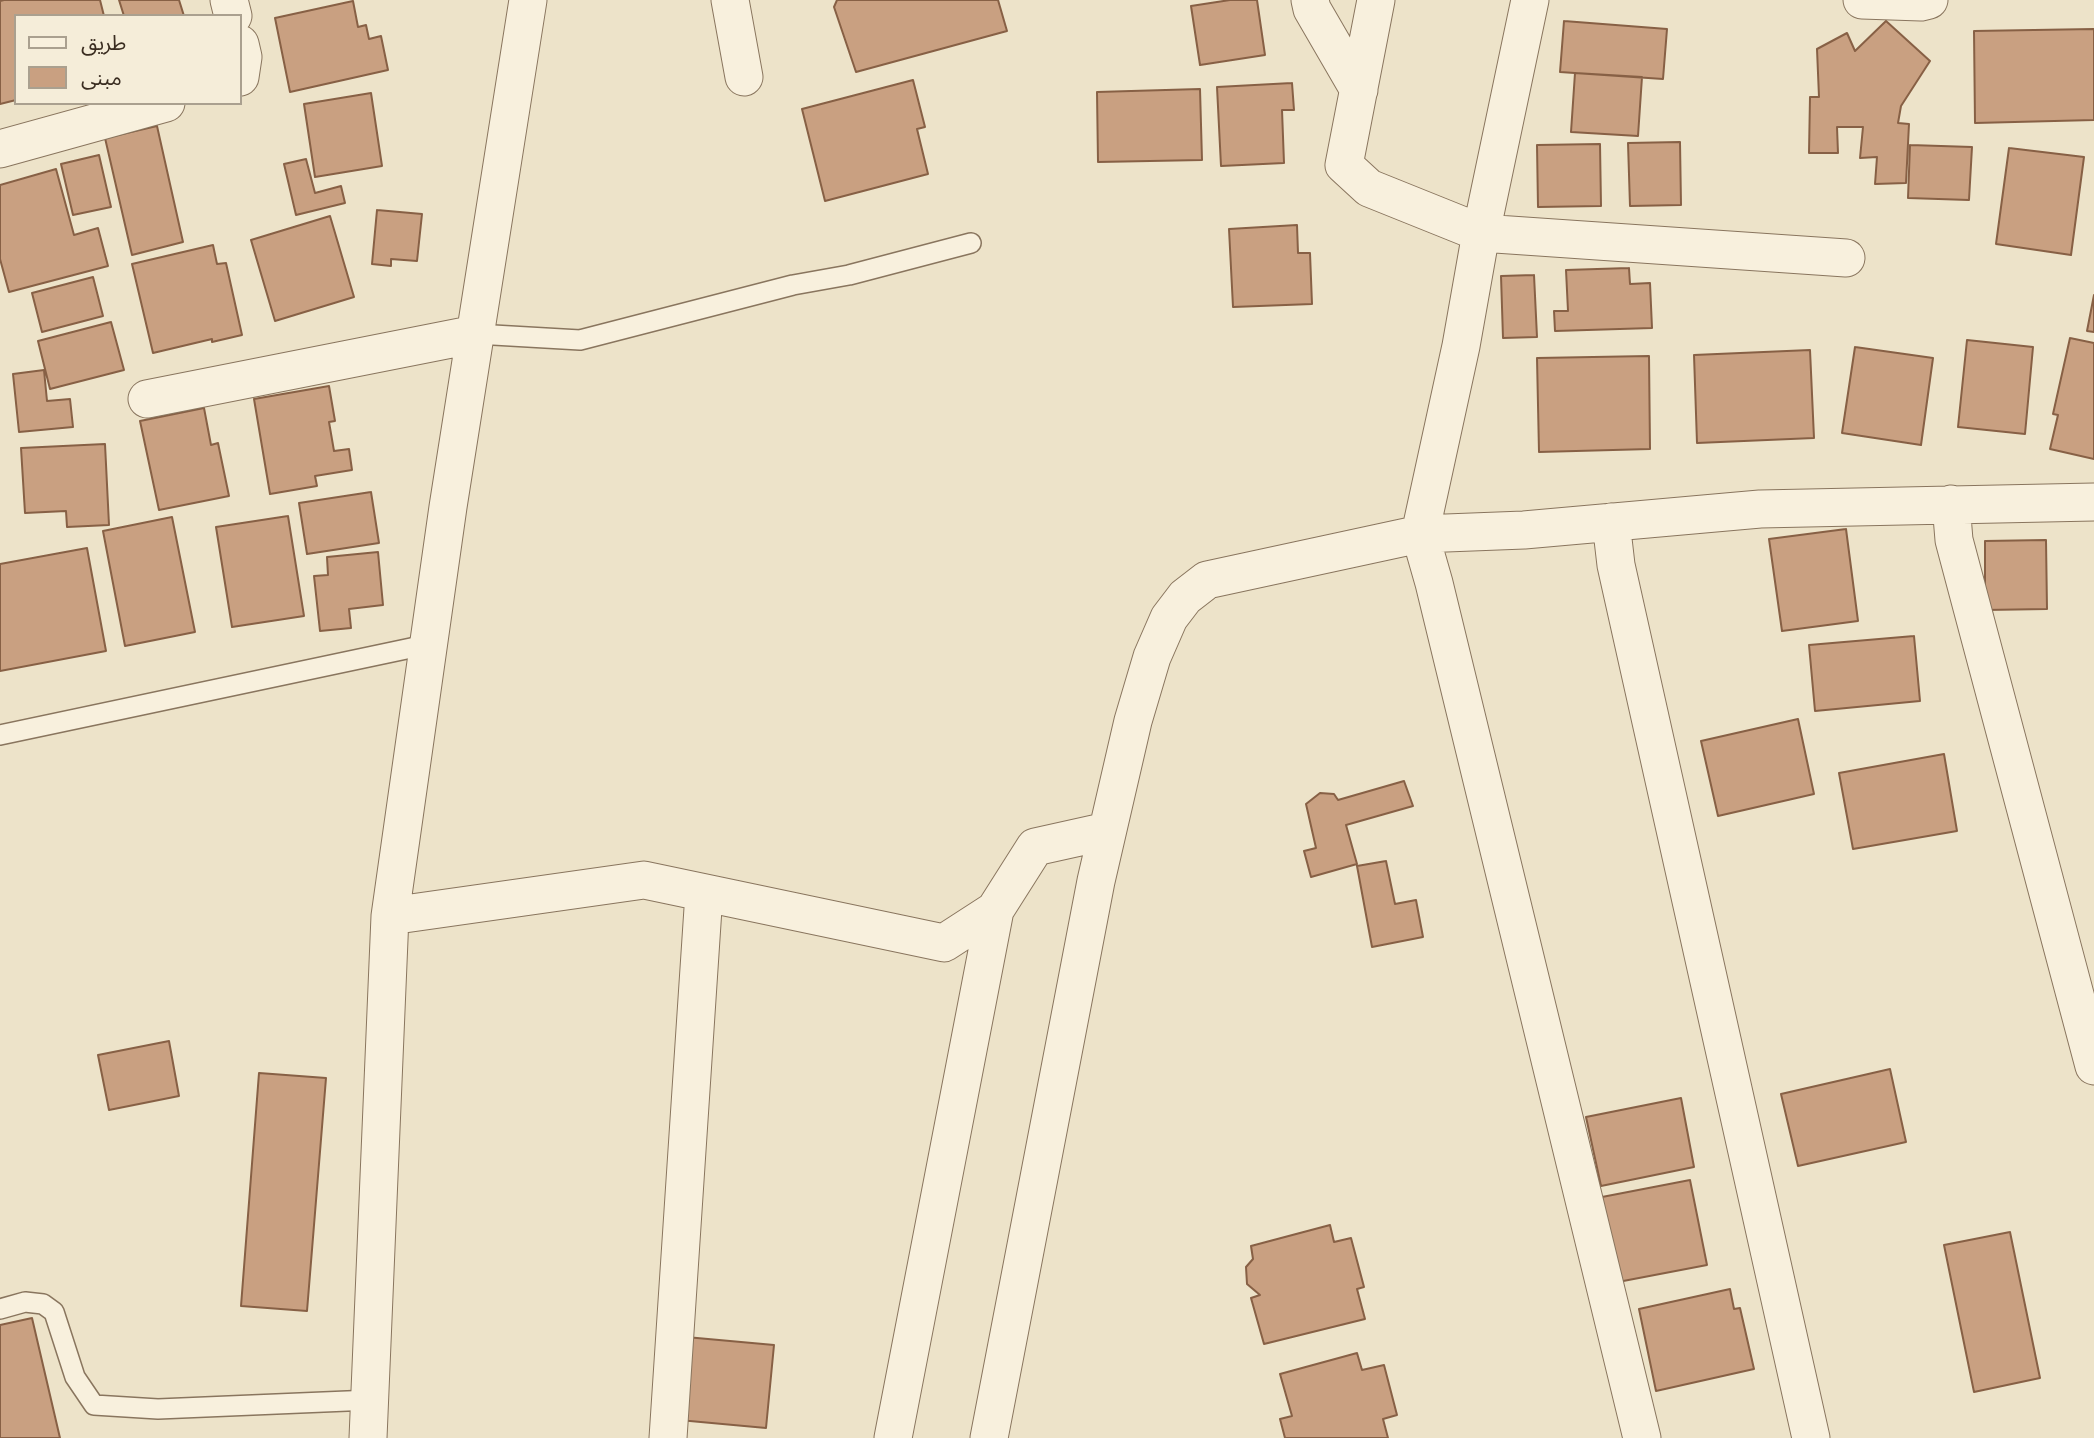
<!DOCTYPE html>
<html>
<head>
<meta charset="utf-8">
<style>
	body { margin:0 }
	#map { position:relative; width:2094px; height:1438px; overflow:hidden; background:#ede3c9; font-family:"Libre Baskerville","Noto Sans Arabic",serif }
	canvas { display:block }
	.legend { position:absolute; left:14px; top:14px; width:228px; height:91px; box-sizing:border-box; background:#f5edd9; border:2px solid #aaa08f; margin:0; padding:9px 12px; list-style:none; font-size:21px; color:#3a2d21 }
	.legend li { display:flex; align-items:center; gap:14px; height:35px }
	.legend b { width:35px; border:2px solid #aaa08f }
</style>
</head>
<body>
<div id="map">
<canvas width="2094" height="1438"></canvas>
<ul class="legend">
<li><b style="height:9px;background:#f8f0dd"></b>طريق</li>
<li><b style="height:19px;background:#c9a081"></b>مبنى</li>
</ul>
</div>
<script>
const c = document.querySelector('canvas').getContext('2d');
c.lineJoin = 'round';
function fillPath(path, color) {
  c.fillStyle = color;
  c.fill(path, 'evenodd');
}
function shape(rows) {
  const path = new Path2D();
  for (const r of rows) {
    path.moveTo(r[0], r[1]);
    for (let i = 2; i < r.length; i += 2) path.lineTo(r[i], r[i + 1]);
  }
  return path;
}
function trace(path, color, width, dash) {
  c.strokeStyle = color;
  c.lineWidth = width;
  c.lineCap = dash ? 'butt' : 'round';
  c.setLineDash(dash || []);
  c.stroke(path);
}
const building = shape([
	[4,0,100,0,104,16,16,16,16,100,0,104,0,1,4,0],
	[119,0,179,0,184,16,124,16,119,0],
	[837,0,998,0,1007,31,856,72,834,7,837,0],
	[1230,0,1257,0,1265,55,1200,65,1191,6,1230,0],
	[353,1,358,27,366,25,369,39,381,36,388,70,290,92,275,18,353,1],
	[1564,21,1667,29,1663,79,1560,72,1564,21],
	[1886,21,1930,61,1901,106,1898,123,1909,124,1906,183,1875,184,1877,157,1860,158,1863,127,1837,127,1838,153,1809,153,1810,97,1819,97,1817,49,1847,33,1855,51,1886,21],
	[2094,29,2094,120,1975,123,1974,31,2094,29],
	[1575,73,1642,77,1638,136,1571,132,1575,73],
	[913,80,925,127,917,129,928,174,825,201,802,109,913,80],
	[1292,83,1294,110,1282,110,1284,163,1221,166,1217,87,1292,83],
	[1200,89,1202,160,1098,162,1097,92,1200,89],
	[371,93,382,166,315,177,304,104,371,93],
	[157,126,183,242,132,255,105,138,157,126],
	[1680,142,1681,205,1630,206,1628,143,1680,142],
	[1600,144,1601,206,1538,207,1537,145,1600,144],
	[1910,145,1972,147,1969,200,1908,198,1910,145],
	[2009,148,2084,157,2071,255,1996,244,2009,148],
	[99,155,111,207,73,215,61,164,99,155],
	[306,159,315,193,341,186,345,203,296,215,284,164,306,159],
	[56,169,74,235,98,228,108,266,9,292,0,259,0,185,56,169],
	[377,210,422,214,417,261,391,259,391,266,372,264,377,210],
	[330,216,354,297,275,321,251,240,330,216],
	[1297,225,1298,253,1310,253,1312,304,1233,307,1229,229,1297,225],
	[213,245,217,264,226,263,242,335,212,342,212,339,153,353,132,264,213,245],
	[1629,268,1630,284,1650,283,1652,328,1555,331,1554,311,1568,311,1566,270,1629,268],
	[1534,275,1537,337,1503,338,1501,276,1534,275],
	[93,277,103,316,42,332,32,293,93,277],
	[2094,295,2094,332,2087,331,2094,295],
	[111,322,124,370,50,389,38,341,111,322],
	[2070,338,2094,343,2094,459,2050,449,2058,415,2053,414,2070,338],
	[1967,340,2033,347,2025,434,1958,427,1967,340],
	[1855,347,1933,358,1921,445,1842,433,1855,347],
	[1810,350,1814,438,1697,443,1694,355,1810,350],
	[1649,356,1650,449,1539,452,1537,358,1649,356],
	[44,370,47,401,70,399,73,427,19,432,13,374,44,370],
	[329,386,335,421,329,422,334,451,349,449,352,470,315,476,317,486,270,494,254,399,329,386],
	[204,408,211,445,218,443,229,496,159,510,140,421,204,408],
	[105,444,109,525,67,527,66,511,25,513,21,448,105,444],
	[371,492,379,543,307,554,299,503,371,492],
	[288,516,304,616,232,627,216,527,288,516],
	[172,517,195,632,125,646,103,531,172,517],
	[1846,529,1858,621,1782,631,1769,539,1846,529],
	[2046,540,2047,609,1985,610,1985,541,2046,540],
	[87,548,106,651,0,671,0,564,87,548],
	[378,552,383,605,349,609,351,628,320,631,314,576,328,575,327,557,378,552],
	[1914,636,1920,701,1815,711,1809,645,1914,636],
	[1798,719,1814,794,1718,816,1701,741,1798,719],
	[1944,754,1957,831,1853,849,1839,773,1944,754],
	[1404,781,1413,806,1346,825,1357,864,1311,877,1304,851,1316,848,1306,804,1320,793,1334,794,1338,800,1404,781],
	[1386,861,1395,904,1416,900,1423,937,1372,947,1357,866,1386,861],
	[169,1041,179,1096,109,1110,98,1055,169,1041],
	[1890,1069,1906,1142,1798,1166,1781,1094,1890,1069],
	[259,1073,326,1078,307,1311,241,1306,259,1073],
	[1681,1098,1694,1167,1601,1186,1586,1117,1681,1098],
	[1690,1180,1707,1265,1618,1282,1602,1197,1690,1180],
	[1330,1225,1334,1242,1351,1238,1364,1287,1357,1289,1365,1319,1264,1344,1251,1298,1260,1295,1247,1284,1246,1267,1253,1259,1251,1246,1330,1225],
	[2010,1232,2040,1378,1974,1392,1944,1245,2010,1232],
	[1730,1289,1734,1309,1740,1308,1754,1369,1656,1391,1639,1309,1730,1289],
	[32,1318,60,1438,0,1438,0,1325,32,1318],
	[686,1337,774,1345,766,1428,679,1420,686,1337],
	[1357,1353,1362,1370,1384,1365,1397,1415,1383,1419,1388,1438,1285,1438,1280,1419,1292,1416,1280,1374,1357,1353]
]);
const service = shape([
	[476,334,580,340,793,285,849,275,971,243],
	[0,735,430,644],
	[0,1309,25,1302,43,1304,54,1312,75,1377,94,1405,158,1409,371,1400]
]);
const minor = shape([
	[229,0,233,16],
	[730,0,744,77],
	[1310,0,1312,9,1359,90],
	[1376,0,1344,165,1369,188,1481,233,1846,258],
	[1530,0,1481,233,1461,346,1420,534,1524,530,1760,509,2094,502],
	[1862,0,1921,2,1929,0],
	[240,44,243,57,240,77],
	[0,149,166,103],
	[147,399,476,334],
	[1951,504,1954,540,2094,1066],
	[1611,522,1616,565,1811,1438],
	[390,916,644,880,944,943,995,910,1035,847,1107,831],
	[368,1438,390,916,448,507,528,0],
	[668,1438,704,893],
	[893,1438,995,910],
	[989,1438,1096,881,1133,721,1152,657,1169,618,1185,597,1207,580,1420,534,1434,583,1642,1438]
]);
fillPath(building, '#c9a081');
trace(building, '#876045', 2);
trace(service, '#89755e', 22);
trace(minor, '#89755e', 39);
trace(service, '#f8f0dd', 19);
trace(minor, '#f8f0dd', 37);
</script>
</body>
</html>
